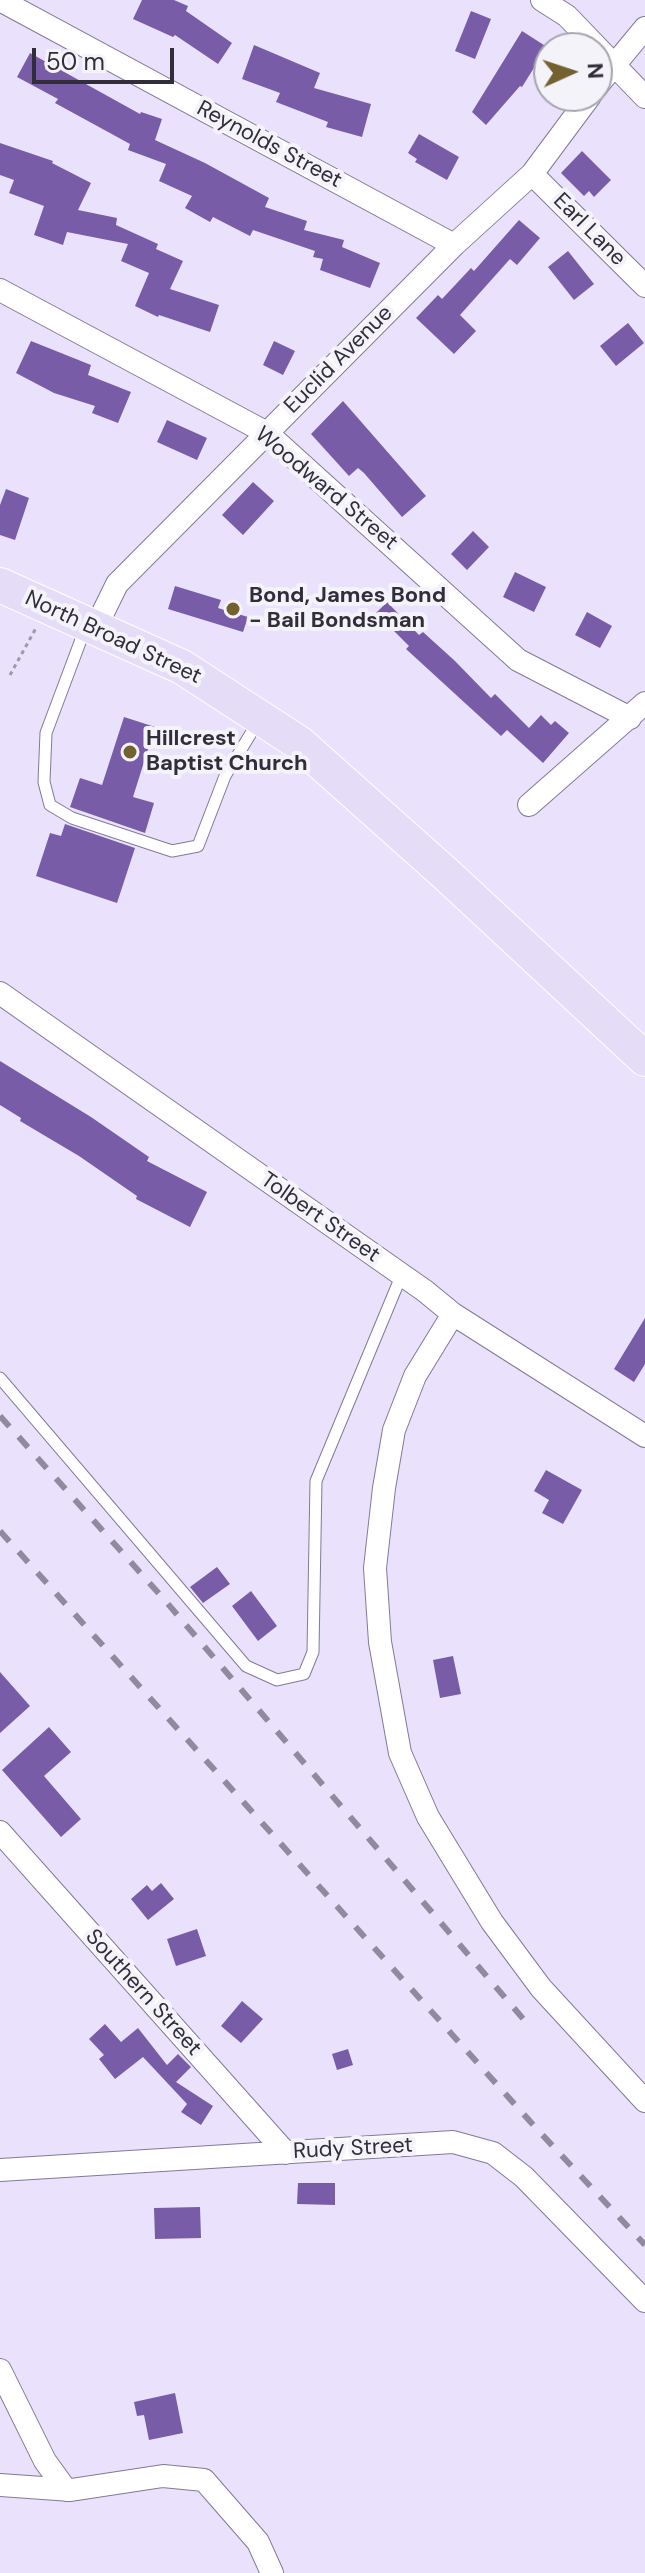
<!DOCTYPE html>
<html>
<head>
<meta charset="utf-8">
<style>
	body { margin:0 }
	#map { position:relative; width:645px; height:2573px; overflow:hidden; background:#eae2fd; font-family:"DM Sans",sans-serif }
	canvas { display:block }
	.north { position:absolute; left:533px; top:32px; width:80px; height:80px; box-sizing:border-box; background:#f5f3fa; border:2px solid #a7a4ad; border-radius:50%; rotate:87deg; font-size:22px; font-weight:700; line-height:32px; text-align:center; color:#312d39 }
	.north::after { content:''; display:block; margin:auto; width:28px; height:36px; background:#73612f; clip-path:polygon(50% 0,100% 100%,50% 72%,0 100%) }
	.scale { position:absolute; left:32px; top:48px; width:142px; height:36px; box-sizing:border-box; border:4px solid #312d39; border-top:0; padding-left:10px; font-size:24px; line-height:28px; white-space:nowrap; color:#312d39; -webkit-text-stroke:6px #f5f3fa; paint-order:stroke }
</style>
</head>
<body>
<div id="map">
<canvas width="645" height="2573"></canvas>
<div class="north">N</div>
<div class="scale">50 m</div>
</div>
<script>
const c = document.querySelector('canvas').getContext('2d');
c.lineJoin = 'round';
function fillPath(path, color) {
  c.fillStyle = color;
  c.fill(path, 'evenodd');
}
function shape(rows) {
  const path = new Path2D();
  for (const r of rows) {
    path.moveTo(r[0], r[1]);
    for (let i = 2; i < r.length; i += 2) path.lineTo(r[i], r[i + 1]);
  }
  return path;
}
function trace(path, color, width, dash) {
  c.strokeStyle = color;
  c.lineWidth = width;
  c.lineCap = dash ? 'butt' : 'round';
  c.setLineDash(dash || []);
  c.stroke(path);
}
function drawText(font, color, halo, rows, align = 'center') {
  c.font = font + ' "DM Sans",sans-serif';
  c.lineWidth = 8;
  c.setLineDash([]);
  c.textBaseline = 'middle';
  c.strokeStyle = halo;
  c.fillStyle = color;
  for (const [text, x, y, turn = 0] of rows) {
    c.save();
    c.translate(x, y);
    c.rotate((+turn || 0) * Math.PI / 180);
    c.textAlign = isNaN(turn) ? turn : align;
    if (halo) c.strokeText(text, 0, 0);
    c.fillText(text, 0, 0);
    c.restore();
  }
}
const building = shape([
	[142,0,174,0,188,6,186,11,232,43,218,64,175,35,173,37,133,19],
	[471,11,491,19,475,59,455,51],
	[522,31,547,47,522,87,520,86,486,125,472,112],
	[254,45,320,73,314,88,371,104,362,137,326,127,328,122,276,102,280,93,242,79],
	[30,53,140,114,141,112,162,119,155,140,205,163,269,198,265,207,307,221,304,230,344,240,342,247,380,263,370,288,320,270,323,259,313,257,315,251,253,230,250,236,213,217,210,222,185,208,192,196,159,181,166,164,128,150,130,144,55,103,58,99,17,77],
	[419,134,459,157,447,180,415,162,417,159,408,153],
	[0,143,53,161,52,163,91,183,78,210,117,218,116,225,158,244,156,249,183,261,170,289,219,305,210,332,159,315,158,317,135,306,149,273,121,261,128,244,67,232,63,245,34,235,44,206,9,193,14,180,0,175],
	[582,151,611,180,594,197,589,191,584,196,561,173],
	[519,220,540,238,517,265,510,259,460,315,476,331,454,354,416,318,438,295,442,299,471,268,474,271],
	[568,251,594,284,574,300,548,267],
	[628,323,644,343,616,366,600,346],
	[31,341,91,365,88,375,131,392,118,423,92,413,95,406,54,393,16,373],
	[274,341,295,351,283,375,263,365],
	[343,401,426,496,402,517,364,473,358,468,349,476,311,434],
	[167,420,207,438,197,460,157,442],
	[253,482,274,501,243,535,222,515],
	[6,489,29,498,15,540,0,535,0,505],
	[473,531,489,547,467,570,451,554],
	[515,572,546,587,534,612,503,597],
	[175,586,221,600,218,608,248,617,243,632,168,609],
	[387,602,419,635,423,632,455,661,491,698,495,694,529,728,541,715,551,725,555,721,569,733,543,763,507,730,501,736,406,649,409,646,376,613],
	[587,612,612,626,600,648,575,635],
	[124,717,155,727,133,797,154,803,145,833,70,807,80,778,102,785],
	[65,824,135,848,117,903,36,876,50,833,61,836],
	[0,1061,91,1117,149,1157,147,1161,207,1192,190,1227,136,1199,137,1196,79,1156,20,1121,21,1118,0,1105],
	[645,1318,645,1364,634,1382,614,1369],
	[546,1470,582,1490,563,1524,542,1513,549,1500,534,1491],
	[217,1567,230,1584,203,1603,190,1587],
	[251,1591,277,1626,258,1641,232,1606],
	[453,1656,461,1694,440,1698,433,1660],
	[0,1672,30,1706,0,1733],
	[49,1727,71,1752,44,1776,81,1819,61,1837,2,1770],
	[161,1883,174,1899,148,1920,131,1899,147,1885,152,1891],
	[197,1929,206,1956,176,1966,167,1939],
	[242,2001,263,2019,241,2043,221,2026],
	[105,2024,121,2042,138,2028,167,2065,178,2054,191,2067,176,2082,213,2106,201,2125,181,2112,187,2104,143,2057,115,2079,99,2059,104,2055,89,2039],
	[348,2049,353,2065,337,2070,332,2054],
	[298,2183,335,2183,335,2205,297,2204],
	[200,2207,201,2238,155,2239,154,2208],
	[175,2393,183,2433,149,2440,144,2415,137,2416,134,2402]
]);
const path = shape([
	[10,675,36,628]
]);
const service = shape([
	[85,629,46,733,44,782,50,805,72,818,172,851,198,846,225,776,259,720],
	[0,1378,246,1666,277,1680,304,1674,313,1652,316,1481,402,1274]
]);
const minor = shape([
	[0,0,454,245],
	[542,0,567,16,645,97],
	[597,86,645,28],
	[532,174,645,286],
	[0,290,267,433,518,660,630,718],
	[95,629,117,584,454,245,532,174,590,96],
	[529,805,645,703],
	[0,993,425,1291,453,1314,645,1436],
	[453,1314,415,1376,394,1430,384,1488,375,1568,380,1642,400,1753,428,1817,492,1922,541,1988,645,2101],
	[0,1832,286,2153],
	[0,2170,453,2142,493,2153,524,2177,645,2301],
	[0,2370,45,2461,66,2490],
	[0,2485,71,2490,163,2476,204,2480,258,2542,272,2573]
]);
const primary = shape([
	[0,585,182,667,299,743,447,875,645,1059]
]);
const rail = shape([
	[0,1416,162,1597,525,2021],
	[0,1531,536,2128,645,2245]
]);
const markers = [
	[233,609,8,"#73612f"],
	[130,752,8,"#73612f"]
];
const streetNames = [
	["Reynolds Street",269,145,28],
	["Earl Lane",589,230,45],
	["Euclid Avenue",339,360,-45],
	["Woodward Street",326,489,40],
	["North Broad Street",113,638,25],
	["Tolbert Street",320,1218,35],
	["Southern Street",143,1993,48],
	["Rudy Street",353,2149,-3]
];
const poiNames = [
	["Bond, James Bond",249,596],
	["- Bail Bondsman",249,621],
	["Hillcrest",146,739],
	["Baptist Church",146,764]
];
fillPath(building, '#785ca7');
trace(service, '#837997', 13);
trace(minor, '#837997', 24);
trace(primary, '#fff', 36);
trace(path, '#9e98ad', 3, [4, 4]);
trace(service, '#fff', 11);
trace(minor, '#fff', 22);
trace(primary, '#e5ddf8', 34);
trace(rail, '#908a9e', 6, [14, 14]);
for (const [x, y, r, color] of markers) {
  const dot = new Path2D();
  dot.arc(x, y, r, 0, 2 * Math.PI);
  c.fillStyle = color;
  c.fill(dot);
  trace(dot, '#f5f3fa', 3);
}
drawText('22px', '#312d39', '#f5f3fa', streetNames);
drawText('bold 22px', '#312d39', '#f5f3fa', poiNames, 'left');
</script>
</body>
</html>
